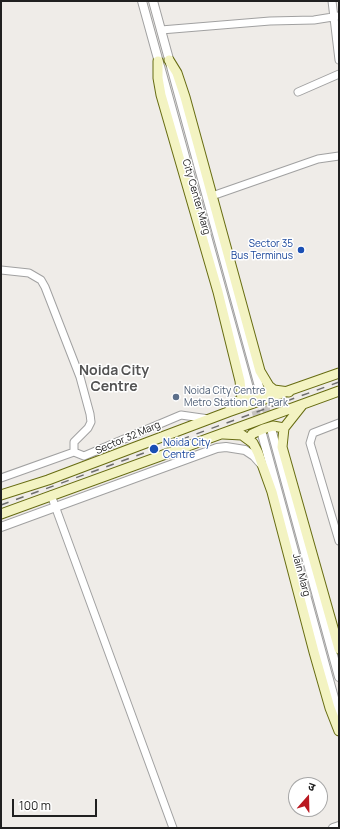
<!DOCTYPE html>
<html>
<head>
<meta charset="utf-8">
<style>
	body { margin:0 }
	#map { position:relative; width:340px; height:829px; overflow:hidden; background:#efece8; font-family:Manrope,"Noto Sans Devanagari",sans-serif }
	canvas { display:block }
	.frame { position:absolute; inset:0; border:2px solid #202020; pointer-events:none }
	.north { position:absolute; left:288px; top:777px; width:40px; height:40px; box-sizing:border-box; background:#fff; border:1px solid #a6a6a6; border-radius:50%; rotate:20deg; font-size:11px; font-weight:700; line-height:16px; text-align:center; color:#202020 }
	.north::after { content:''; display:block; margin:auto; width:14px; height:18px; background:#b91820; clip-path:polygon(50% 0,100% 100%,50% 72%,0 100%) }
	.scale { position:absolute; left:12px; top:799px; width:85px; height:18px; box-sizing:border-box; border:2px solid #202020; border-top:0; padding-left:5px; font-size:12px; line-height:14px; white-space:nowrap; color:#202020; -webkit-text-stroke:3px #fff; paint-order:stroke }
</style>
</head>
<body>
<div id="map">
<canvas width="340" height="829"></canvas>
<div class="frame"></div>
<div class="north">उ</div>
<div class="scale">100 m</div>
</div>
<script>
const c = document.querySelector('canvas').getContext('2d');
c.lineJoin = 'round';
function shape(rows) {
  const path = new Path2D();
  for (const r of rows) {
    path.moveTo(r[0], r[1]);
    for (let i = 2; i < r.length; i += 2) path.lineTo(r[i], r[i + 1]);
  }
  return path;
}
function trace(path, color, width, dash) {
  c.strokeStyle = color;
  c.lineWidth = width;
  c.lineCap = dash ? 'butt' : 'round';
  c.setLineDash(dash || []);
  c.stroke(path);
}
function drawText(font, color, halo, rows, align = 'center') {
  c.font = font + ' Manrope,sans-serif';
  c.lineWidth = 3;
  c.setLineDash([]);
  c.textBaseline = 'middle';
  c.strokeStyle = halo;
  c.fillStyle = color;
  for (const [text, x, y, turn = 0] of rows) {
    c.save();
    c.translate(x, y);
    c.rotate((+turn || 0) * Math.PI / 180);
    c.textAlign = isNaN(turn) ? turn : align;
    if (halo) c.strokeText(text, 0, 0);
    c.fillText(text, 0, 0);
    c.restore();
  }
}
const tertiaryTunnel = shape([
	[262,394,272,432],
	[252,399,260,426]
]);
const minor = shape([
	[332,1,339,60],
	[161,30,270,21,314,20,339,16],
	[298,92,339,74],
	[212,196,318,159,339,156],
	[1,270,29,273,41,280,45,287,80,377,90,414,91,422,88,428,74,442,74,452],
	[339,423,313,433,310,443,339,541],
	[1,478,74,452,84,456,181,415,209,419],
	[51,495,173,828]
]);
const tertiary = shape([
	[142,1,250,392],
	[153,1,260,390],
	[272,432,339,677],
	[262,434,339,716],
	[1,527,217,448,226,447,245,450,254,456,261,464],
	[333,828,339,826]
]);
const secondary = shape([
	[169,60,177,73,185,97,260,371,269,386,274,390,289,392],
	[158,61,158,78,161,95,218,292,240,381,242,399],
	[303,404,284,428,282,447,339,649],
	[228,412,238,401,274,390],
	[223,434,242,435,253,443,258,453,272,492,314,652,330,708,339,731],
	[249,439,252,434,263,429,273,426,284,428],
	[1,495,48,480,228,412,339,373],
	[1,514,339,391]
]);
const rail = shape([
	[1,505,339,382]
]);
const markers = [
	[301,250,4,"#1a4fb4"],
	[176,397,4,"#5c6f8a"],
	[154,449,5,"#1a4fb4"]
];
const streetNames = [
	["City Center Marg",196,197,74],
	["Sector 32 Marg",128,438,-23],
	["Jain Marg",301,575,75]
];
const transitNames = [
	["Sector 35",293,244],
	["Bus Terminus",293,256],
	["Noida City",163,443,"left"],
	["Centre",163,455,"left"]
];
const serviceNames = [
	["Noida City Centre",184,391],
	["Metro Station Car Park",184,403]
];
const districtNames = [
	["Noida City",114,371],
	["Centre",114,387]
];
trace(tertiaryTunnel, '#c6c3c0', 8, [8, 4]);
trace(minor, '#a1a1a1', 9);
trace(tertiary, '#a1a1a1', 10);
trace(secondary, '#676c12', 11);
trace(minor, '#fff', 7);
trace(tertiary, '#fff', 8);
trace(secondary, '#f3f3c2', 9);
trace(rail, '#6e6e6e', 1.5, [8, 8]);
for (const [x, y, r, color] of markers) {
  const dot = new Path2D();
  dot.arc(x, y, r, 0, 2 * Math.PI);
  c.fillStyle = color;
  c.fill(dot);
  trace(dot, '#fff', 1.5);
}
drawText('10px', '#202020', '#fff', streetNames);
drawText('10px', '#164399', '#fff', transitNames, 'right');
drawText('10px', '#4e5e75', '#fff', serviceNames, 'left');
drawText('bold 14px', '#535353', '#fff', districtNames);
</script>
</body>
</html>
